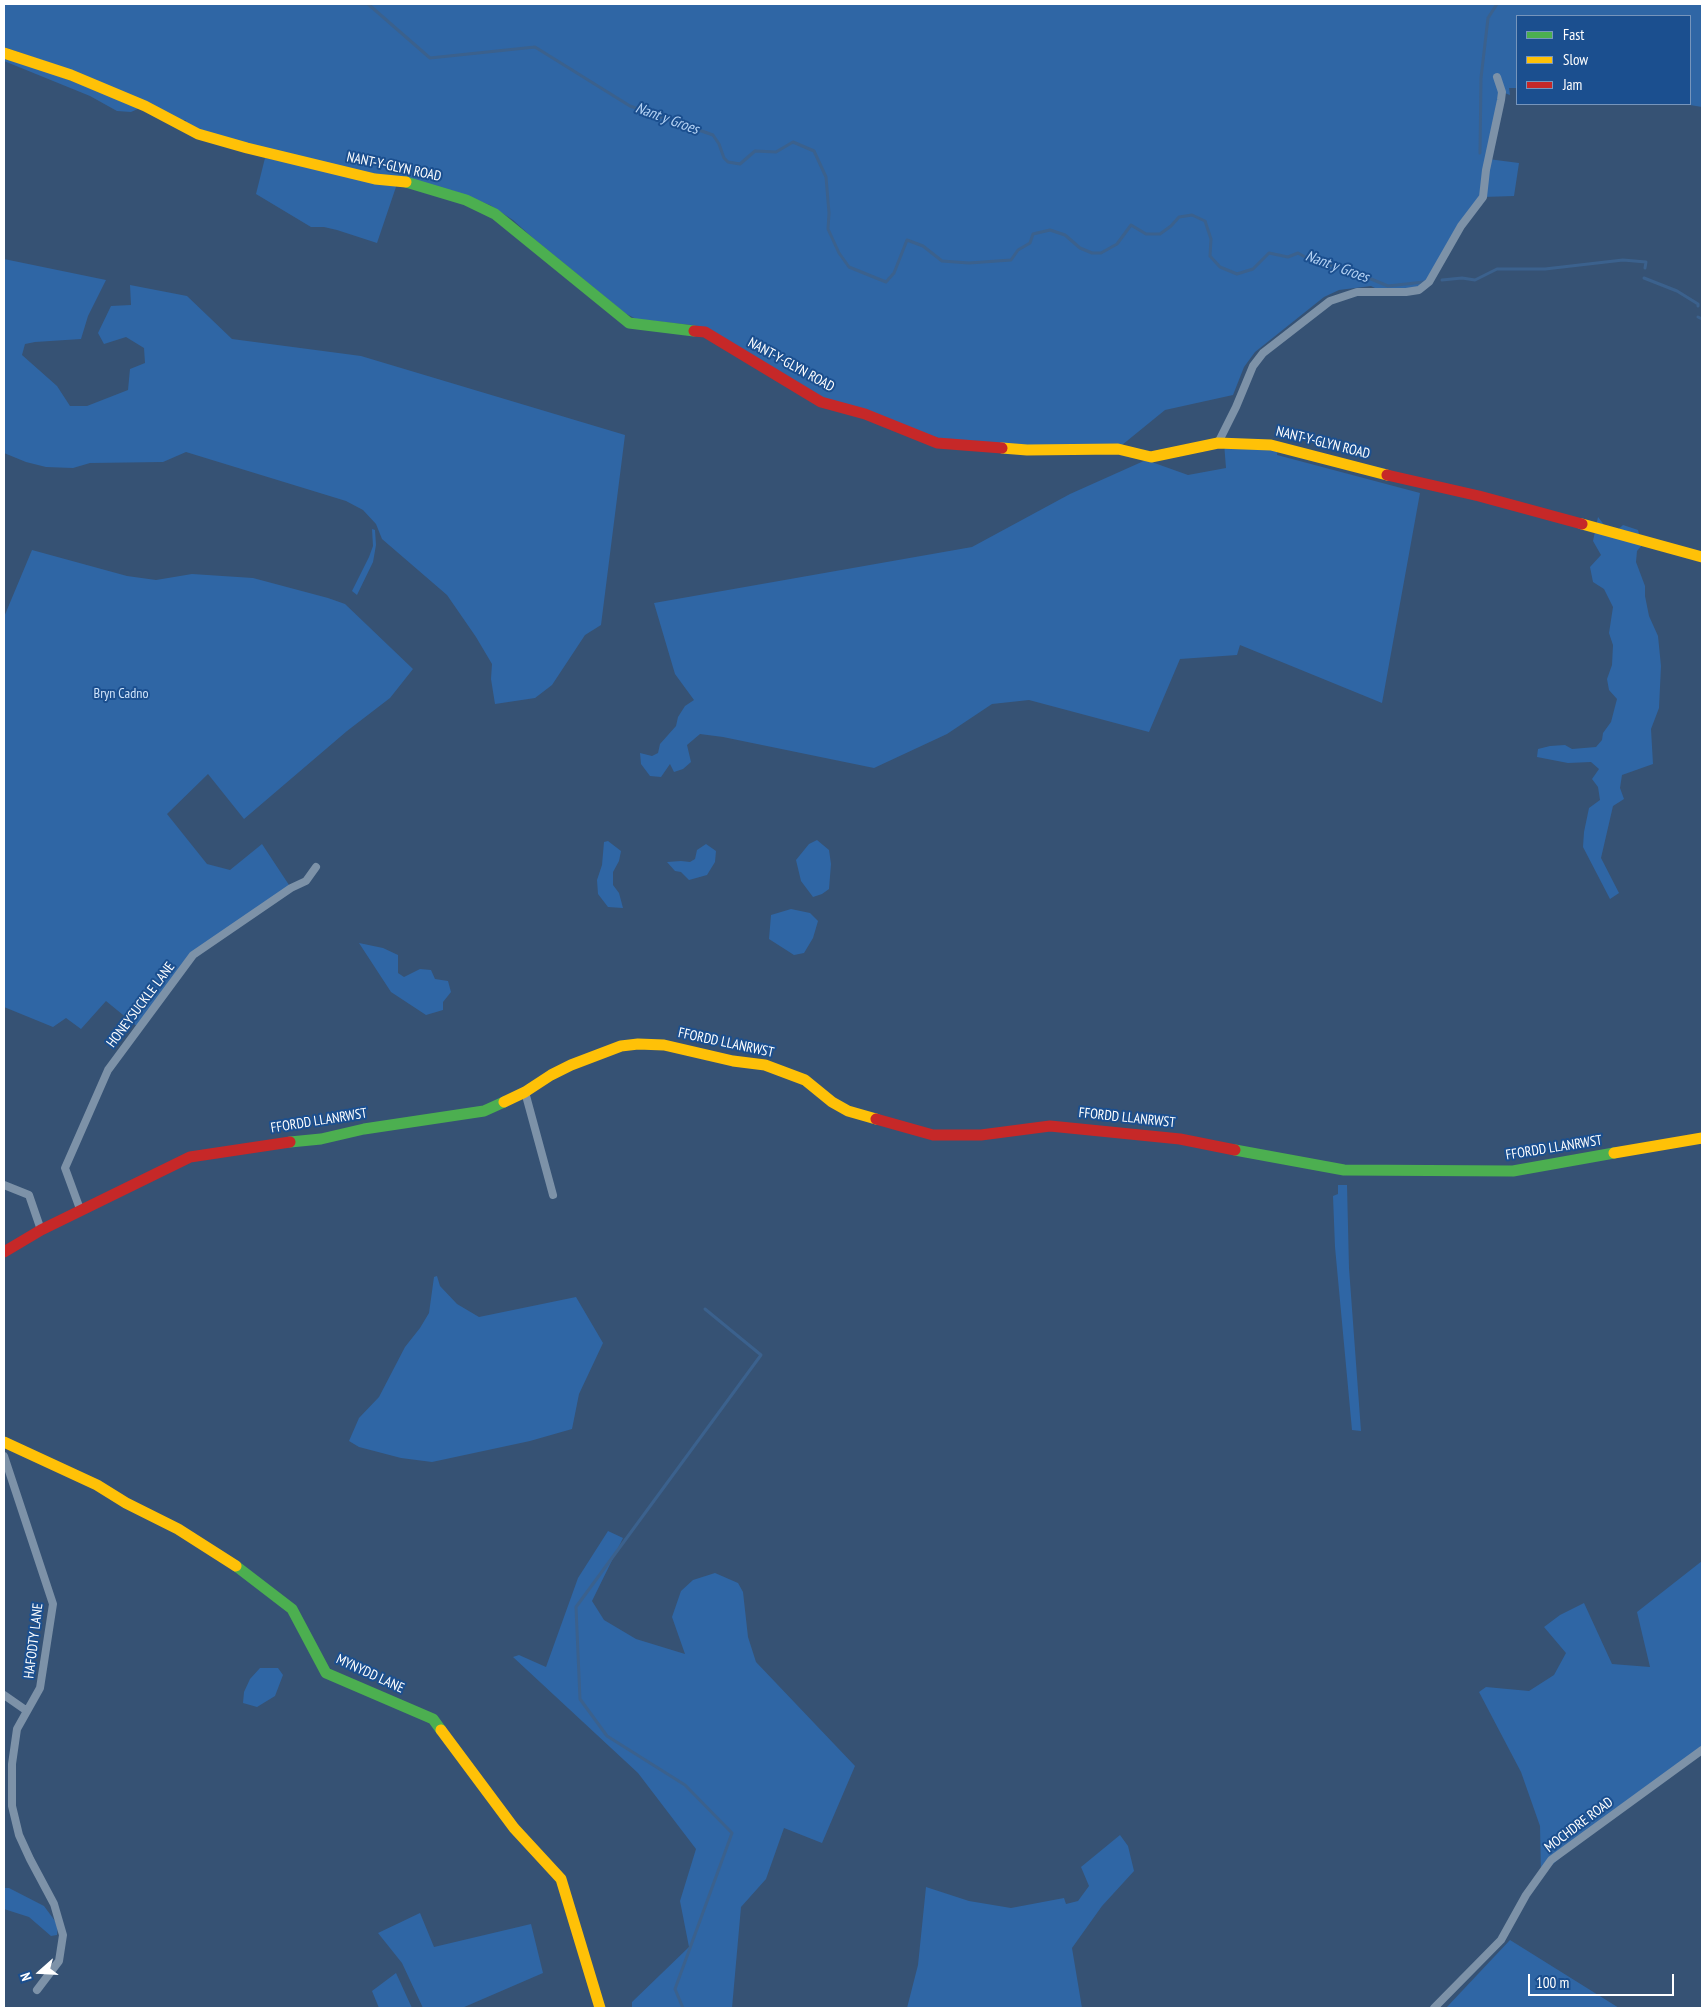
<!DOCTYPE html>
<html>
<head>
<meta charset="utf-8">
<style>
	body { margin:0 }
	#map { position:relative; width:1706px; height:2012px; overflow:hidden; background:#365274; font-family:"PT Sans Narrow",sans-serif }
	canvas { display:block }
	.frame { position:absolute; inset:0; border:5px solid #fff; pointer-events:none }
	.legend { position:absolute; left:1516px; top:15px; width:175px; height:90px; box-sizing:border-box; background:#1b4f8f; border:1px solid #7695bc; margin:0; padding:6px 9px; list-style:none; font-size:15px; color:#fff }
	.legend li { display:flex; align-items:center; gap:10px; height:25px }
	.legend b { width:25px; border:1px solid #7695bc }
	.north { position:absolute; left:15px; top:1947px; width:50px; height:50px; -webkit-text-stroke:4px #1b4f8f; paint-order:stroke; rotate:251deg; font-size:14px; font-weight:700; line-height:20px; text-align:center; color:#fff }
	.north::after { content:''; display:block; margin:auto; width:18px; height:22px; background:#fff; clip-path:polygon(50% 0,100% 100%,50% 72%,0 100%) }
	.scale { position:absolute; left:1528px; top:1974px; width:146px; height:22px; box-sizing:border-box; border:2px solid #fff; border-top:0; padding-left:6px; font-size:15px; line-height:18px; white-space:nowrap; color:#fff; -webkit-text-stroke:4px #1b4f8f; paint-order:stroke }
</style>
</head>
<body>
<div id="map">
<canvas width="1706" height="2012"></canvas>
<div class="frame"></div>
<ul class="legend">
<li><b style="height:6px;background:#4caf50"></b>Fast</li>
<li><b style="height:6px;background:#ffc107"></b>Slow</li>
<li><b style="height:6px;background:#c62828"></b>Jam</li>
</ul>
<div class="north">N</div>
<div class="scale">100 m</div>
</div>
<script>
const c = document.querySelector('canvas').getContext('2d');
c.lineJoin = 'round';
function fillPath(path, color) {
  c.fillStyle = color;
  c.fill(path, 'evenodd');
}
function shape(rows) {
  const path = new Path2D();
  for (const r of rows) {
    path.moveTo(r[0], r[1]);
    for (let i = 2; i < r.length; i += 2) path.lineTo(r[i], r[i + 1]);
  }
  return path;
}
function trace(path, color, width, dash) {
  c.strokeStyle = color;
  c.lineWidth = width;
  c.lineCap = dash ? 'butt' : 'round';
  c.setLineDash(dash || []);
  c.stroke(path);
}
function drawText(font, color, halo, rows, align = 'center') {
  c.font = font + ' "PT Sans Narrow",sans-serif';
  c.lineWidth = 4;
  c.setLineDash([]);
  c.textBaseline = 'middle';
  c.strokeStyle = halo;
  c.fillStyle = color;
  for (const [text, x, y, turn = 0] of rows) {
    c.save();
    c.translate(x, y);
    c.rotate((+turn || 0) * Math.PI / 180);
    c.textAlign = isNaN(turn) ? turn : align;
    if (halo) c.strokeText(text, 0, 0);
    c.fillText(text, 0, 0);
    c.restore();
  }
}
const green = shape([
	[4,4,1702,4,1702,107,1684,104,1690,104,1690,16,1517,16,1517,88,1509,88,1510,95,1502,92,1488,159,1519,163,1514,196,1483,197,1429,282,1419,290,1383,292,1371,286,1339,290,1324,297,1255,352,1244,367,1233,395,1165,410,1122,445,1022,446,941,439,823,398,692,325,636,319,625,313,533,238,513,220,490,205,454,191,398,181,377,243,337,230,324,227,311,227,256,194,265,158,375,179,375,175,231,140,185,124,186,120,178,120,67,69,4,47],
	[4,56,142,107,131,112,117,111,90,96,4,61],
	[4,259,106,280,88,316,81,339,35,342,25,344,22,355,57,386,70,406,87,406,128,390,130,369,145,363,144,348,126,337,104,344,98,333,111,306,131,305,130,285,187,296,232,339,361,356,625,435,601,625,585,635,552,685,535,698,495,704,491,679,492,664,476,637,447,595,382,539,376,524,363,510,346,501,186,452,163,462,90,463,73,468,46,467,26,462,4,453],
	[1224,443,1278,446,1277,455,1420,493,1382,703,1240,645,1237,655,1180,659,1149,732,1029,700,992,704,947,734,874,768,723,737,700,734,687,745,691,762,683,769,674,772,670,764,661,777,650,776,641,764,640,753,652,756,658,753,660,744,676,726,678,717,685,706,694,700,675,674,654,603,972,547,1070,494,1146,460,1188,475,1226,468],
	[1598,517,1612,535,1623,525,1638,530,1642,545,1637,551,1636,562,1645,586,1645,596,1649,616,1658,636,1661,666,1659,708,1651,729,1653,764,1622,775,1620,788,1624,799,1613,806,1601,858,1619,893,1610,899,1583,847,1584,832,1589,808,1600,800,1598,787,1592,779,1599,769,1591,762,1568,763,1537,757,1538,749,1550,746,1565,745,1572,749,1596,747,1602,740,1603,733,1611,722,1617,699,1609,690,1607,679,1612,665,1613,645,1609,633,1613,607,1604,589,1593,582,1590,567,1601,555,1593,541],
	[372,529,375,530,376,545,373,562,357,595,352,591,369,557,373,546],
	[32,550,127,576,156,580,192,574,253,578,328,598,345,604,413,669,390,698,347,731,244,819,208,774,167,814,207,864,230,870,262,844,291,888,193,955,139,1028,106,1001,81,1029,66,1018,53,1027,4,1007,4,617],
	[817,840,829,850,831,864,829,889,822,894,813,897,801,881,796,860,809,844],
	[608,841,621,851,619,861,613,872,613,885,619,893,623,908,608,907,598,894,597,880,602,865,604,842],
	[706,844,716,851,715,862,707,875,689,880,681,872,675,871,667,862,681,861,690,862,695,859,697,850],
	[791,909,810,913,818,921,813,938,804,953,794,955,769,939,771,915],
	[359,943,383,948,398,955,398,973,404,977,420,969,431,970,435,979,448,981,451,992,443,1002,443,1010,426,1015,391,992],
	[1338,1185,1347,1185,1349,1268,1361,1431,1352,1430,1335,1247,1333,1196,1338,1194],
	[437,1276,440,1286,457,1304,479,1317,576,1297,603,1343,579,1394,572,1429,530,1441,432,1462,401,1458,359,1447,349,1441,359,1418,379,1397,405,1347,420,1328,429,1313,434,1277],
	[608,1531,623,1538,592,1601,604,1620,636,1639,685,1654,672,1617,681,1591,693,1580,715,1573,738,1583,743,1592,748,1637,756,1662,855,1766,822,1843,784,1828,766,1879,741,1907,732,2008,632,2008,632,2002,689,1947,680,1901,696,1849,638,1773,513,1657,519,1655,546,1667,578,1578],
	[1702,1561,1702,1750,1608,1818,1541,1874,1540,1826,1521,1772,1479,1692,1486,1687,1529,1691,1554,1675,1566,1653,1544,1627,1560,1615,1584,1603,1612,1664,1650,1667,1637,1612],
	[260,1668,278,1668,283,1675,275,1696,257,1707,243,1703,244,1692,250,1679],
	[1120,1835,1128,1846,1134,1871,1102,1906,1072,1948,1082,2008,907,2008,918,1965,926,1887,969,1901,1011,1908,1064,1898,1066,1904,1078,1901,1089,1886,1081,1867],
	[4,1888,9,1888,44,1906,58,1925,57,1935,51,1936,29,1917,4,1909],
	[420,1913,434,1947,531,1924,543,1973,462,2008,423,2008,402,1963,378,1933],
	[1510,1940,1619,2008,1446,2008],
	[396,1973,412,2008,379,2008,372,1991]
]);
const stream = shape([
	[361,4,368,4,430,58,535,47,630,106,713,135,719,144,724,158,728,162,740,164,755,151,776,152,793,142,814,151,826,177,829,213,828,229,839,253,849,267,886,282,894,273,907,240,923,246,942,261,969,263,1011,260,1018,250,1030,243,1033,234,1050,230,1065,235,1080,248,1092,253,1101,253,1117,244,1131,225,1146,234,1160,234,1171,226,1179,217,1192,215,1205,221,1211,239,1210,256,1220,267,1237,274,1253,269,1269,253,1288,257,1298,253,1312,261,1347,269,1388,286,1424,282],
	[1480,153,1481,78,1488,18,1497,4],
	[1644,278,1677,291,1698,304,1698,306],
	[1442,280,1462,278,1475,280,1497,269,1545,269,1623,260,1646,262,1645,268],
	[1698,317,1702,319],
	[683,2008,675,1989,732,1833,685,1785,607,1736,580,1699,576,1607,761,1355,705,1309]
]);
const street = shape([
	[1218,443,1236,407,1253,366,1263,353,1330,301,1357,292,1406,292,1419,290,1429,282,1461,226,1483,197,1486,170,1501,100,1502,92,1497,77],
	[525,1092,553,1195],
	[4,1185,29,1195,41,1230],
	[80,1209,65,1168,108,1070,193,955,291,888,306,881,316,867],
	[4,1456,53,1604,40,1688,17,1729,12,1764,12,1806,19,1835,30,1859,54,1904,63,1935,59,1961,37,1990],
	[4,1695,27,1711],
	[1434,2008,1501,1940,1526,1895,1551,1860,1702,1750]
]);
const fast = shape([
	[406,182,466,200,495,214,629,323,694,331],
	[290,1142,321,1139,364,1129,484,1111,504,1102],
	[1235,1150,1344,1170,1513,1171,1614,1153],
	[236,1566,292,1609,326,1673,433,1719,441,1730]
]);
const slow = shape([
	[4,53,71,75,145,106,198,134,247,148,375,179,406,182],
	[1002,448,1027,450,1118,449,1151,457,1218,443,1271,445,1387,475],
	[1582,524,1702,557],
	[504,1102,525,1092,551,1075,571,1065,621,1046,638,1044,664,1045,733,1061,765,1065,805,1080,832,1102,848,1111,876,1119],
	[1614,1153,1702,1138],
	[4,1442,97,1485,126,1503,178,1529,236,1566],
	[441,1730,514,1828,561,1879,600,2008]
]);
const jam = shape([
	[694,331,705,332,821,402,865,414,937,443,1002,448],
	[1387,475,1479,496,1582,524],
	[876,1119,933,1135,981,1135,1050,1126,1180,1139,1235,1150],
	[4,1252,41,1230,190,1157,290,1142]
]);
const streetNames = [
	["NANT-Y-GLYN ROAD",394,167,12],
	["NANT-Y-GLYN ROAD",791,365,29],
	["NANT-Y-GLYN ROAD",1323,443,14],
	["HONEYSUCKLE LANE",141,1005,-53],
	["FFORDD LLANRWST",726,1043,12],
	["FFORDD LLANRWST",1127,1118,6],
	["FFORDD LLANRWST",319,1121,-9],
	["FFORDD LLANRWST",1554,1148,-9],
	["HAFODTY LANE",34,1641,-83],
	["MYNYDD LANE",370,1674,25],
	["MOCHDRE ROAD",1579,1825,-37]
];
const parkNames = [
	["Bryn Cadno",121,694]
];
const waterNames = [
	["Nant y Groes",667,119,20],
	["Nant y Groes",1337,267,20]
];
fillPath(green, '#2f66a5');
trace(stream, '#3b618d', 3);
trace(street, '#7d92a8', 8);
trace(fast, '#4caf50', 11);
trace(slow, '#ffc107', 11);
trace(jam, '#c62828', 11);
drawText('14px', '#fff', '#1b4f8f', streetNames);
drawText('14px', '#cfe3fa', '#1b4f8f', parkNames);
drawText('italic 15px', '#b5d3f5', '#1b4f8f', waterNames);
</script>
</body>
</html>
